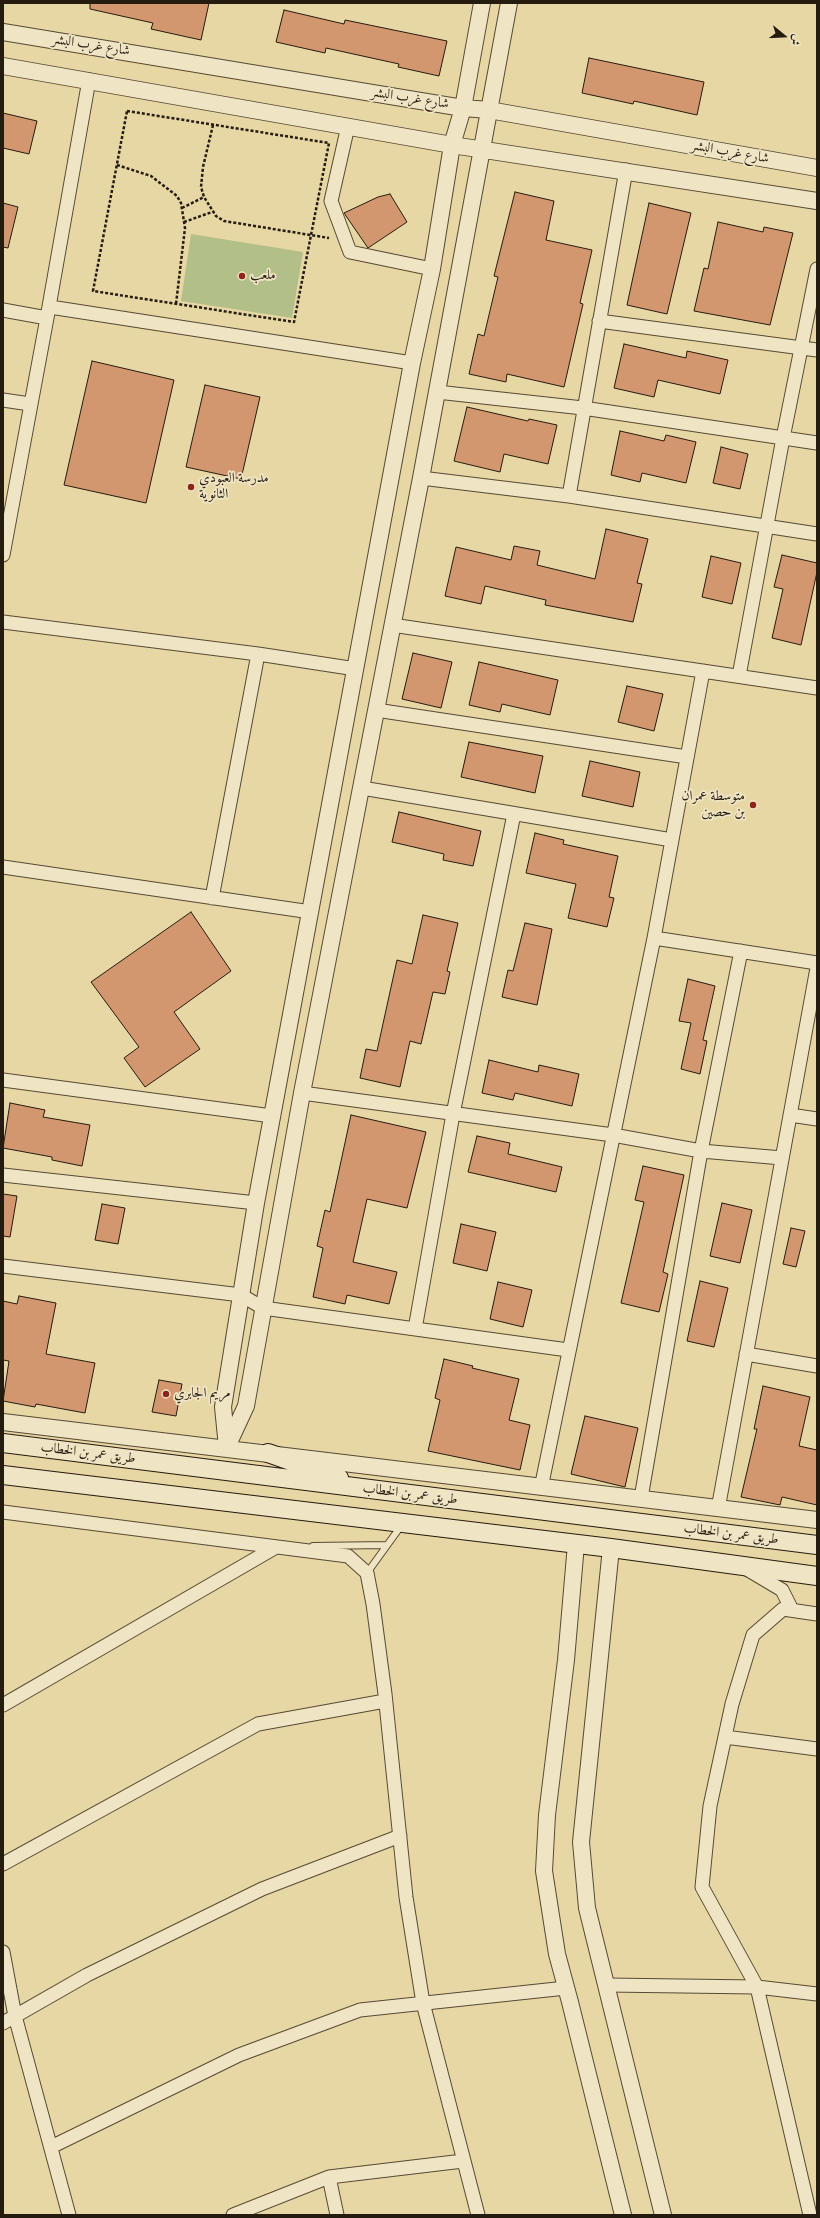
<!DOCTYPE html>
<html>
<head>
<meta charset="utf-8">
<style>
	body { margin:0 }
	#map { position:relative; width:820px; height:2218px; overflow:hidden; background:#e7d7a4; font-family:"IM FELL English",Amiri,serif }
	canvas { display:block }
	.frame { position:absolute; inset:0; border:4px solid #261b0f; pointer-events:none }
	.north { position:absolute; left:764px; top:16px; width:40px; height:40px; -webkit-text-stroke:3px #efe5c4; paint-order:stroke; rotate:108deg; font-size:11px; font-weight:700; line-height:16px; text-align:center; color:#261b0f }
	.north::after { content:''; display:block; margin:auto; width:14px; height:18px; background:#261b0f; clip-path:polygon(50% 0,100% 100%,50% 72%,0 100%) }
</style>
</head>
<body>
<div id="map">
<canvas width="820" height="2218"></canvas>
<div class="frame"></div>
<div class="north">ش</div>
</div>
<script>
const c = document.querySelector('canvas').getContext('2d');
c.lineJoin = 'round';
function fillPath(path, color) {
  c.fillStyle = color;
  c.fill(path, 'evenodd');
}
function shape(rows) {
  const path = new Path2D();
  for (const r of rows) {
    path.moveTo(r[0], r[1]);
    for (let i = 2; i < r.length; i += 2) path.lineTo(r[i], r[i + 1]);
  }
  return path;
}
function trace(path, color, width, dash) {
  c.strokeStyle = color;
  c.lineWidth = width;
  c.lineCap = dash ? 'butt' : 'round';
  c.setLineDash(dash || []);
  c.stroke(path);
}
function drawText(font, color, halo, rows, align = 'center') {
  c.font = font + ' "IM FELL English",Amiri,serif';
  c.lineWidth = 3.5;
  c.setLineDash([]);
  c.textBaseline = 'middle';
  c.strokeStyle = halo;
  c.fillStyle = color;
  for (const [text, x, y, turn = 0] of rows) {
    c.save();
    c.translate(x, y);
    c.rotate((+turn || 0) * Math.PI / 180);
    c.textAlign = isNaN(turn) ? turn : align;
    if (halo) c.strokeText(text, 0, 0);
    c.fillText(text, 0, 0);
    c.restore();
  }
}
const green = shape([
	[191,234,303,252,292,318,181,301]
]);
const building = shape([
	[90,3,209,3,201,40,151,29,153,23,90,9,90,3],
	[284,10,344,24,345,20,447,41,439,76,398,67,399,64,326,48,325,53,276,42,284,10],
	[589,58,704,82,697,115,634,101,633,104,582,93,589,58],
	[3,113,37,121,29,154,3,148,3,113],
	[515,192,554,201,546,240,592,250,580,303,583,304,564,387,507,374,506,382,469,374,478,334,484,336,498,277,494,276,515,192],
	[390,194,407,222,368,248,344,213,378,197,390,194],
	[3,203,18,207,8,248,3,247,3,203],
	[649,203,691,213,667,314,627,305,649,203],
	[718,222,763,232,764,227,793,233,770,325,694,311,704,268,708,269,718,222],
	[624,344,686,358,687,351,728,360,720,394,658,380,654,397,614,388,624,344],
	[92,361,174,380,146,503,64,485,92,361],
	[205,385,260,397,241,479,186,467,205,385],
	[467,407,528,421,529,419,557,425,548,464,504,454,500,472,454,461,467,407],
	[620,431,664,441,666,435,696,442,686,483,642,473,640,482,611,475,620,431],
	[721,447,748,454,740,489,713,483,721,447],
	[606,529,648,539,637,583,642,584,633,622,545,605,546,600,485,586,481,604,445,596,456,547,511,560,514,546,540,551,537,565,595,579,606,529],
	[782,555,817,563,817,572,801,645,772,638,783,589,774,587,782,555],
	[711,556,741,563,732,604,702,597,711,556],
	[413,653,452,662,441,708,402,699,413,653],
	[479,662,558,680,550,715,502,704,500,712,469,705,479,662],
	[627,686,663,694,654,731,618,722,627,686],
	[469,742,543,756,535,793,461,777,469,742],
	[590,761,640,772,633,807,582,796,590,761],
	[399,812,481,831,473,866,443,860,444,854,392,842,399,812],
	[535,833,564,840,563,844,618,856,609,897,614,898,607,927,568,918,576,884,526,873,535,833],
	[191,912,231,971,174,1012,200,1049,145,1087,124,1058,139,1047,91,982,191,912],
	[423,915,458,923,447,971,450,972,445,994,433,992,421,1044,410,1041,400,1087,360,1078,366,1049,377,1051,397,960,412,964,423,915],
	[525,923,552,929,537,1005,502,997,508,970,513,971,525,923],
	[688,979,715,986,703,1040,707,1041,700,1074,681,1069,691,1023,679,1021,688,979],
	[489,1060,538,1072,539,1065,579,1074,572,1106,515,1093,513,1100,482,1093,489,1060],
	[10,1103,45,1110,43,1117,90,1125,82,1166,52,1160,52,1157,3,1148,10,1103],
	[351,1115,426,1132,407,1208,367,1199,353,1262,397,1272,389,1304,347,1295,345,1304,313,1297,323,1248,317,1246,325,1210,330,1212,351,1115],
	[477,1136,510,1143,508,1154,562,1167,556,1192,468,1172,477,1136],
	[643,1166,684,1175,663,1272,668,1274,659,1312,621,1303,644,1202,635,1200,643,1166],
	[3,1194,17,1196,10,1237,3,1236,3,1194],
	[722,1203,752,1210,740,1263,710,1256,722,1203],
	[102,1204,125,1208,118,1244,95,1240,102,1204],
	[461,1224,496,1232,487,1271,453,1263,461,1224],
	[791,1228,805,1231,796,1267,783,1264,791,1228],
	[700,1281,728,1288,714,1347,687,1341,700,1281],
	[498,1282,532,1290,523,1327,490,1319,498,1282],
	[19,1296,56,1303,46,1354,95,1363,85,1413,36,1404,35,1407,3,1401,9,1361,3,1360,3,1301,17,1304,19,1296],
	[444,1359,473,1366,472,1368,519,1379,509,1420,530,1425,520,1470,428,1451,440,1400,435,1398,444,1359],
	[159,1380,182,1384,176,1416,152,1412,159,1380],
	[763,1386,810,1397,799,1446,817,1450,817,1505,782,1497,780,1505,741,1497,757,1429,754,1429,763,1386],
	[585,1416,638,1428,625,1487,571,1474,585,1416]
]);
const path = shape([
	[127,111,329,143,294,322,93,291,127,111],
	[213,125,203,167,201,187,204,197,216,216,224,221,329,238],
	[117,165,151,176,177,196,181,203,185,228,176,304],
	[182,208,204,197],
	[184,222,212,212]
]);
const service = shape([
	[313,1546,386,1545],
	[367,1573,401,1526]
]);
const minor = shape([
	[348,126,331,201,350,252,432,269],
	[50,307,412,363],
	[3,310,47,318,89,80],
	[599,321,817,350],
	[437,392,583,408,817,443],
	[3,400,30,404],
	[421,478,569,496,817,534],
	[569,496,626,170],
	[3,555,47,318],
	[3,622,258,654,356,669],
	[392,625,817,688],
	[739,676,783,438,817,269],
	[376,710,687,757],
	[362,788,672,840],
	[3,867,311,912],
	[212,898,258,654],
	[654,938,817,963],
	[3,1080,272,1116],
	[302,1093,613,1135,701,1151,782,1158],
	[790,1115,817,1119],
	[3,1175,256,1203],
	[3,1266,241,1295,263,1308,568,1350],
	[415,1329,453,1114,514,814],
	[746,1354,817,1366],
	[541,1488,654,938,703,671],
	[641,1498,701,1151,741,951],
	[718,1509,817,968],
	[3,1512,348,1556,367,1573,373,1604,385,1694,406,1897,423,2003,478,2215],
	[745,1568,782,1590,792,1610],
	[3,1705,276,1547],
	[725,1737,817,1749],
	[3,1864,258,1724,385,1701],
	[3,1952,15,2016,69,2215],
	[607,1985,757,1987,817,1994],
	[3,2023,87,1975,262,1889,400,1836],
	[51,2147,239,2055,360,2010,566,1988],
	[329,2177,337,2215],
	[233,2215,329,2177,463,2161],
	[810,2215,757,1987,702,1887,710,1806,732,1704,753,1635,783,1609,817,1614]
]);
const tertiary = shape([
	[3,32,463,108,489,110,817,168],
	[3,66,452,145,817,201],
	[3,1422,817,1520],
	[227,1447,246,1406,302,1093,421,478,509,3],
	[227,1447,223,1407,256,1203,412,363,432,269,452,145,463,108,482,3],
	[576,1544,566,1660,547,1815,544,1871,557,1954,570,2002,623,2215],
	[611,1548,581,1842,587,1908,663,2215]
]);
const secondary = shape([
	[3,1443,817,1545],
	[268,1453,339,1478],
	[3,1475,611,1548,817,1576]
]);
const markers = [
	[242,276,4,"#8f2418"],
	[191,487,4,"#8f2418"],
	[753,805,4,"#8f2418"],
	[166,1394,4,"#8f2418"]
];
const streetNames = [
	["شارع غرب البشر",91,46,9],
	["شارع غرب البشر",410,99,9],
	["شارع غرب البشر",730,153,10],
	["طريق عمر بن الخطاب",88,1454,7],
	["طريق عمر بن الخطاب",410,1495,7],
	["طريق عمر بن الخطاب",731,1535,7]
];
const poiNames = [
	["ملعب",250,276],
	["مدرسة العبودي",199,479],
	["الثانوية",199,495],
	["متوسطة عمران",745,797,"right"],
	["بن حصين",745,813,"right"],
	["مريم الجابري",174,1394]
];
fillPath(green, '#b3bf88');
fillPath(building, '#d2976f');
trace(building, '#261b0f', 1);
trace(service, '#564a34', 8);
trace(minor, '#564a34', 15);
trace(tertiary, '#564a34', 18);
trace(secondary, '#261b0f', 20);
trace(path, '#261b0f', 2.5, [3, 2]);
trace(service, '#efe5c4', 6);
trace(minor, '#efe5c4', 13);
trace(tertiary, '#efe5c4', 16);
trace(secondary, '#efe5c4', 18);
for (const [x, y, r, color] of markers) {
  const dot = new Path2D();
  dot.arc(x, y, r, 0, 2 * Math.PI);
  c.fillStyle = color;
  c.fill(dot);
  trace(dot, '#efe5c4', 1.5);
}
drawText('14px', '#261b0f', '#efe5c4', streetNames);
drawText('14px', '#261b0f', '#efe5c4', poiNames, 'left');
</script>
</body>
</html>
